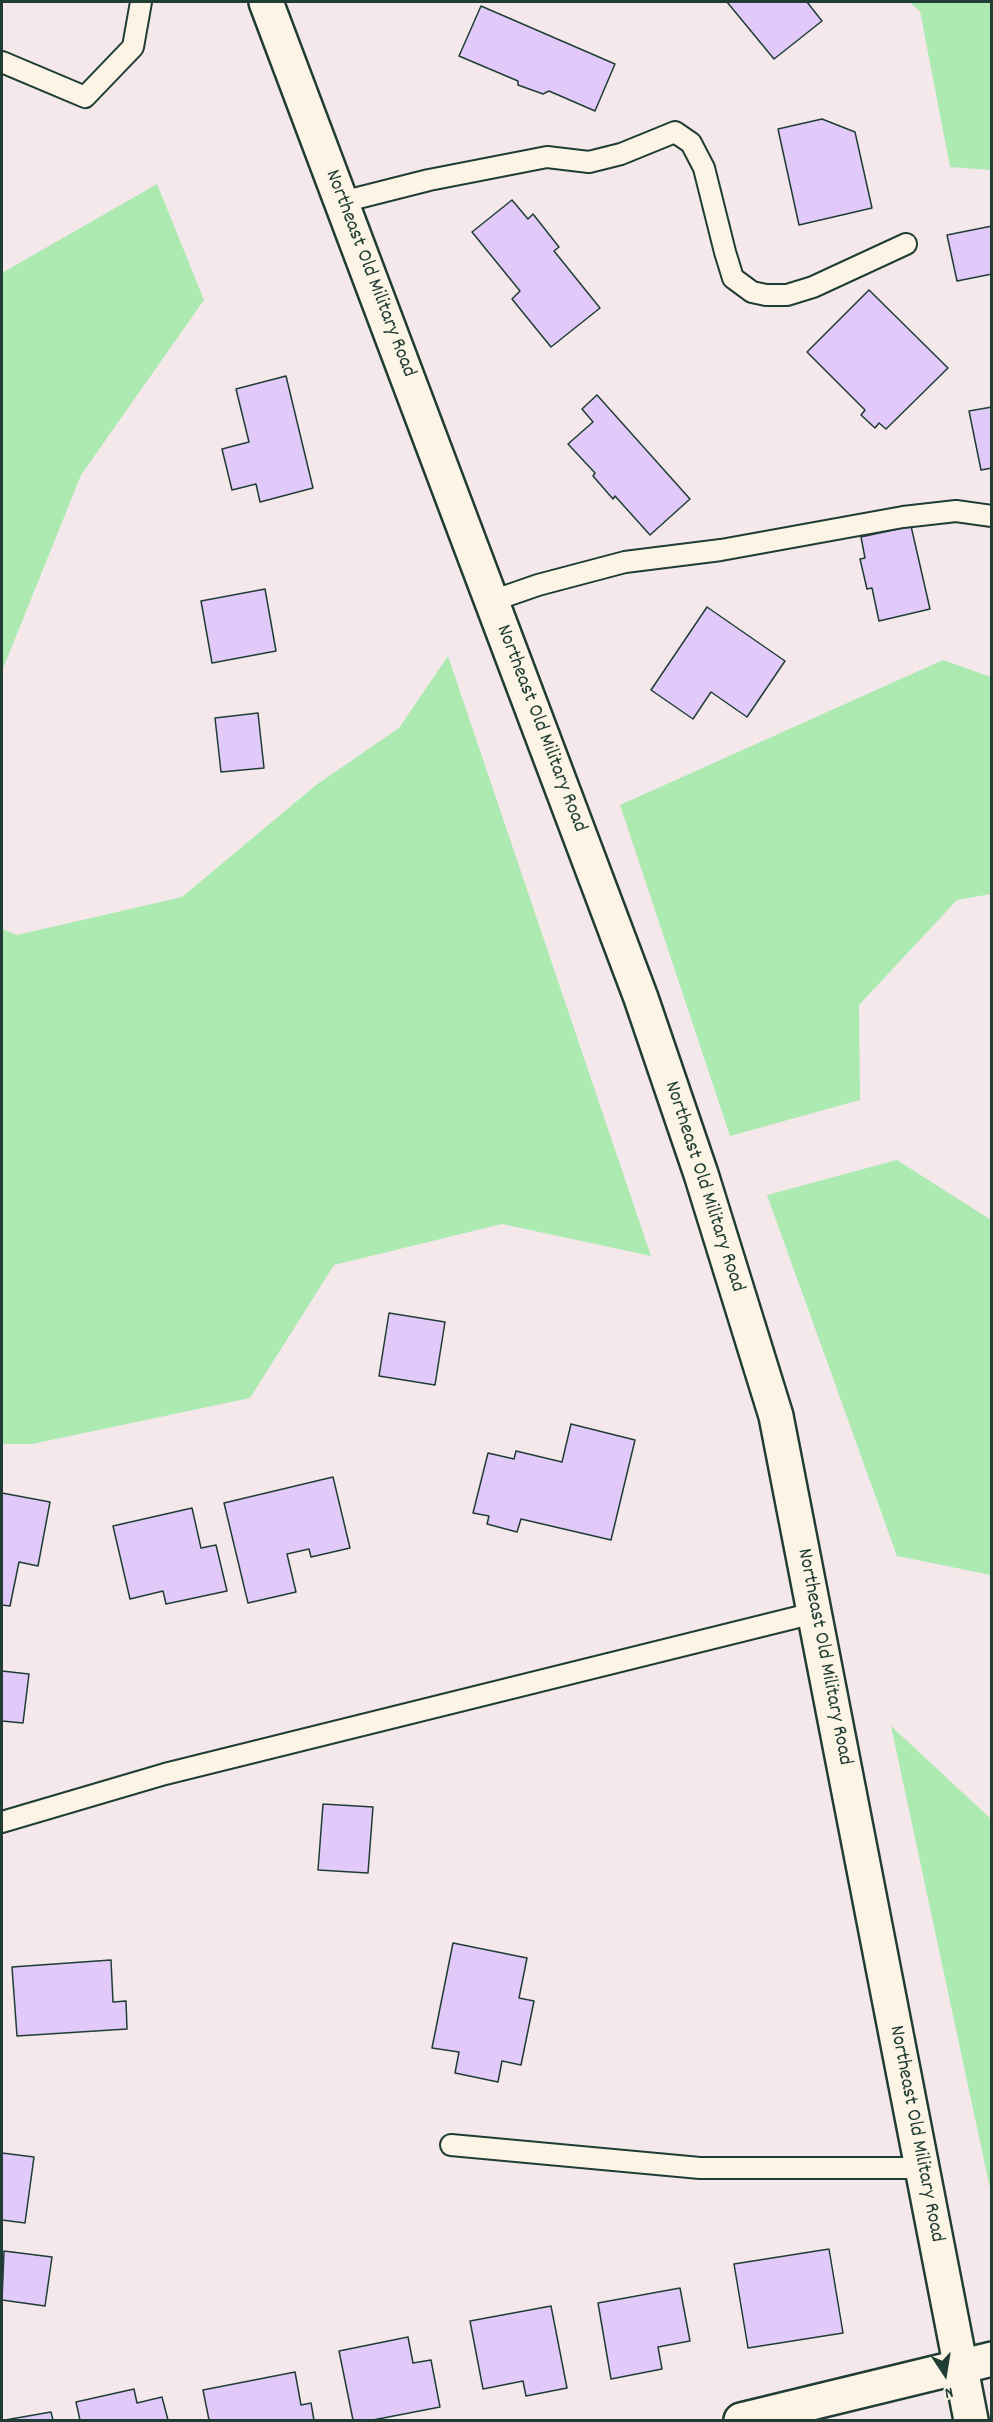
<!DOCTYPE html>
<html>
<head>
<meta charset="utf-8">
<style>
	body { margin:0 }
	#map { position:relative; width:993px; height:2422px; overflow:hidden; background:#f4e8eb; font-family:Dekko,sans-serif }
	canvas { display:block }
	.frame { position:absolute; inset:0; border:3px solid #1f3d34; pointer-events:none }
	.north { position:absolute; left:915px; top:2344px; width:60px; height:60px; -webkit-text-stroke:4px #fcf5e5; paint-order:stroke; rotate:168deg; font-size:16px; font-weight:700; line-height:24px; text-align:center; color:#1f3d34 }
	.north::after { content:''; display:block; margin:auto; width:21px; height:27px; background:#1f3d34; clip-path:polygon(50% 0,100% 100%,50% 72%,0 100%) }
</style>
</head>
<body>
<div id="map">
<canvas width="993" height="2422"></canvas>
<div class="frame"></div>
<div class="north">N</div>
</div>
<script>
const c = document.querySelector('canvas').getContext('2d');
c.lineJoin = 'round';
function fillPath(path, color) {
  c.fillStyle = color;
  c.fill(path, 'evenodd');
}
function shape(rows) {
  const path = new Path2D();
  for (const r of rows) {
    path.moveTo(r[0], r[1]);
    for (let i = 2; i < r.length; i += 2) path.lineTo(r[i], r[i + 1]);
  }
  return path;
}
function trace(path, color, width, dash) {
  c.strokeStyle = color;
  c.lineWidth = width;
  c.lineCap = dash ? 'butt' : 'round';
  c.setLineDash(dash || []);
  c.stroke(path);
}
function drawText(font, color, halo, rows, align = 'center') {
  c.font = font + ' Dekko,sans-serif';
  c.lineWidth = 4.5;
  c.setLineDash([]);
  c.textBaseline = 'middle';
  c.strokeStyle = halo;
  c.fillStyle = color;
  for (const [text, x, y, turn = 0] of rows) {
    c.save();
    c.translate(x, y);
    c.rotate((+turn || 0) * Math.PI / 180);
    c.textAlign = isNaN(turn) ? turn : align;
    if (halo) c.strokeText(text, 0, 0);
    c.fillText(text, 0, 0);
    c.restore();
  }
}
const green = shape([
	[909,2,991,2,991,170,950,167,920,11],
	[157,184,204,300,81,475,2,671,2,273],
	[448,656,651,1256,502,1224,334,1265,250,1398,32,1444,2,1444,2,929,17,935,182,897,316,785,399,728],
	[943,660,991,677,991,894,957,900,859,1005,860,1100,730,1136,620,805],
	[897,1160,991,1220,991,1575,897,1556,767,1195],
	[891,1726,991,1819,991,2193]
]);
const building = shape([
	[727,2,807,2,822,21,774,59,727,2],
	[481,6,615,64,595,111,549,91,543,94,518,85,518,81,459,56,481,6],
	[822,119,855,132,872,208,799,225,778,129,822,119],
	[512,200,528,219,533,214,559,247,554,251,600,308,551,347,512,299,520,291,472,232,512,200],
	[992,226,992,274,957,281,947,235,992,226],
	[869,290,948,368,886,429,879,423,875,428,861,415,865,410,807,352,869,290],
	[286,376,313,488,260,502,256,484,232,490,222,449,249,442,236,389,286,376],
	[597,395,690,499,650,535,615,496,613,499,593,476,595,473,568,444,593,422,582,409,597,395],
	[992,407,992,468,981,470,969,411,992,407],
	[911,526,930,609,879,621,872,588,867,589,860,559,865,558,861,537,911,526],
	[265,589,276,651,212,663,201,601,265,589],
	[707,607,785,661,747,717,711,692,693,719,651,690,707,607],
	[258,713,264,768,221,772,215,718,258,713],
	[389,1313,445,1322,435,1385,379,1376,389,1313],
	[571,1424,635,1440,611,1540,521,1519,517,1532,487,1524,489,1516,473,1513,488,1453,514,1459,516,1451,562,1462,571,1424],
	[333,1477,350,1548,311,1557,309,1549,287,1554,296,1592,248,1603,224,1503,333,1477],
	[2,1493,50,1502,38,1566,19,1562,10,1606,2,1605,2,1493],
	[192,1508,201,1548,216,1545,227,1591,166,1604,163,1591,130,1599,113,1526,192,1508],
	[2,1671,29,1674,23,1723,2,1721,2,1671],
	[323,1804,373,1807,368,1873,318,1870,323,1804],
	[453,1943,527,1958,519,1998,534,2001,521,2065,502,2061,498,2082,455,2073,459,2052,432,2048,453,1943],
	[111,1960,113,2002,126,2001,127,2029,17,2036,12,1967,111,1960],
	[2,2153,34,2157,25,2223,2,2220,2,2153],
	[829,2249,843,2333,748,2348,734,2264,829,2249],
	[4,2251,52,2257,45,2306,2,2300,4,2251],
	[680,2288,690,2341,658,2347,662,2369,611,2379,598,2303,680,2288],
	[551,2306,567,2388,526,2396,523,2381,483,2389,470,2321,551,2306],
	[408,2337,413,2363,431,2360,440,2407,373,2420,353,2420,339,2351,408,2337],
	[295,2372,301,2405,311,2403,314,2420,209,2420,203,2390,295,2372],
	[134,2389,137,2403,162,2397,168,2420,80,2420,76,2402,134,2389],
	[51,2412,53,2420,5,2420,51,2412]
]);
const lane = shape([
	[2,62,85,97,133,47,141,2],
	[342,202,429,180,547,157,589,162,621,154,675,132,691,143,704,168,725,252,733,278,752,292,766,295,787,295,813,287,906,244],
	[492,601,538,585,625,562,721,550,903,517,956,511,992,516],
	[2,1822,165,1774,814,1613],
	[451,2145,700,2168,921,2168]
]);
const street = shape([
	[741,2420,992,2359]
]);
const secondary = shape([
	[266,2,641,998,701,1174,776,1416,971,2420]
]);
const streetNames = [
	["Northeast Old Military Road",369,274,69],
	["Northeast Old Military Road",540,729,69],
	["Northeast Old Military Road",703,1187,72],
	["Northeast Old Military Road",823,1657,79],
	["Northeast Old Military Road",915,2134,79]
];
fillPath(green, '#aceab2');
fillPath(building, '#e1c9f9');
trace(building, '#1f3d34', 1.5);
trace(lane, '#1f3d34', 24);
trace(street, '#1f3d34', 38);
trace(secondary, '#1f3d34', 38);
trace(lane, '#fcf5e5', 20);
trace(street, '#fcf5e5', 33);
trace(secondary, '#fcf5e5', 33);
drawText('21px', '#1f3d34', '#fcf5e5', streetNames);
</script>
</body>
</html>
